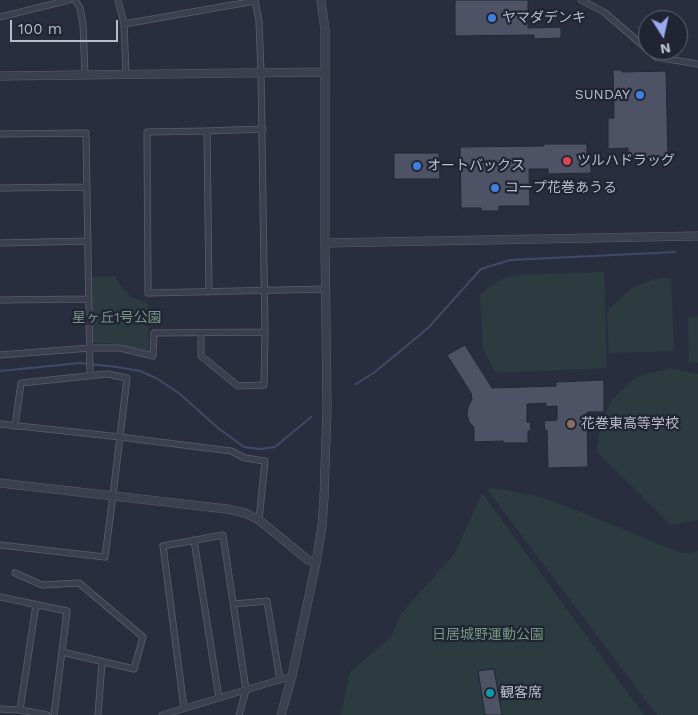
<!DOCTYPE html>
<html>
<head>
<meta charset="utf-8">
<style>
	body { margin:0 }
	#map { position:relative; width:698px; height:715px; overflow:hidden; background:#292e3e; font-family:"Work Sans",sans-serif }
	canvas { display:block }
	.north { position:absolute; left:638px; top:10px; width:50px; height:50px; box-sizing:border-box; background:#212533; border:1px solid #5e616f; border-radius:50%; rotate:170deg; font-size:14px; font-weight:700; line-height:20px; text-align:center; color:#b9bcc9 }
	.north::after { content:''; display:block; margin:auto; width:18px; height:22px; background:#9aaaed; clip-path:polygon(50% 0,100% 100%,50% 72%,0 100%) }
	.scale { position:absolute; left:10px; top:20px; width:108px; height:22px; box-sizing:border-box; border:2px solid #b9bcc9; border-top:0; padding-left:6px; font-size:15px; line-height:18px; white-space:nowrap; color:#b9bcc9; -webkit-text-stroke:4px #212533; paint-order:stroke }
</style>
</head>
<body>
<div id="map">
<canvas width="698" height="715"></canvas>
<div class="north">N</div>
<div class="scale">100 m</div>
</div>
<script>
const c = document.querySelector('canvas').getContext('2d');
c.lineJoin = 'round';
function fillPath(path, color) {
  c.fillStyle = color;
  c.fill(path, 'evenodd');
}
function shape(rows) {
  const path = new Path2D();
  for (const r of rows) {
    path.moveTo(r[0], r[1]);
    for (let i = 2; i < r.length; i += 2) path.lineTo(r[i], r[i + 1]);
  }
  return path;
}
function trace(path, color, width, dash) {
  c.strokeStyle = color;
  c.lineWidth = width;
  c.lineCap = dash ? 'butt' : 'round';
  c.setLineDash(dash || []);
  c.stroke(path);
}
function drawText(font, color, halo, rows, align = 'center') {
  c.font = font + ' "Work Sans","Noto Sans JP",sans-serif';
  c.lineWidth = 4.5;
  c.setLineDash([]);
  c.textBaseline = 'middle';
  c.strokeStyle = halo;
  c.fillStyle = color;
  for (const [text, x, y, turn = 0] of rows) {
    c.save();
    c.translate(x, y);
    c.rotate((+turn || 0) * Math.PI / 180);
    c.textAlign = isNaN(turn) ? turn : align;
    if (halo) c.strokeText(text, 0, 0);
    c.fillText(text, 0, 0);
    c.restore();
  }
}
const green = shape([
	[604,272,607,368,496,373,483,350,480,295,488,288,501,280,514,275],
	[115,276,119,284,131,297,148,304,149,352,120,344,91,343,91,277],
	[661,278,671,278,674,351,609,353,607,314,610,308,632,288,652,280],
	[698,316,698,363,689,362,688,317],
	[670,368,698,374,698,520,671,525,597,452,600,423,612,400,636,377],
	[494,488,537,496,571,508,678,552,690,553,698,551,698,715,657,715,489,492,488,489],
	[482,493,644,715,341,715,350,672,392,636,400,615,455,553]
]);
const stream = shape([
	[0,371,80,363,117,367,140,371,158,379,180,394,218,428,244,447,260,449,275,447,311,417],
	[356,384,375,372,428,328,481,269,510,260,675,252]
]);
const building = shape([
	[455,0,528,0,528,28,561,27,561,38,534,39,534,35,455,36,455,0],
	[613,70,622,70,622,72,666,71,668,157,628,158,628,148,608,149,608,118,614,118,613,70],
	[544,144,587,144,587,163,591,163,591,173,548,174,548,169,529,169,530,206,499,206,499,211,481,211,481,208,461,208,460,147,544,146,544,144],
	[394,153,439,153,440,179,394,179,394,153],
	[465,345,492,388,556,386,556,382,604,380,604,412,587,412,588,467,548,468,547,430,545,431,544,421,557,420,557,406,546,407,546,403,527,404,527,422,530,422,531,431,528,431,528,443,504,443,503,441,474,442,474,427,469,422,467,415,468,407,472,399,471,393,447,355,465,345],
	[494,669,502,715,485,715,478,671,494,669]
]);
const minor = shape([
	[75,0,80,8,83,24,85,75],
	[118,0,124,24,255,1],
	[581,0,604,12,648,50],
	[0,17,69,0],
	[124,24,126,74],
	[648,50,656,57,698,64],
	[263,129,207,131,147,132,148,293,326,289],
	[207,131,209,292],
	[0,134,86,133,90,375],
	[0,188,87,187],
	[0,243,88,241],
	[0,300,89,299],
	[201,333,201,356,238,386,264,385,265,332],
	[0,355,90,348,120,348,153,356,154,333,265,332,261,73,259,21,255,0],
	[0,424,120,437,231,451,245,458,265,461,259,520],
	[194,540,219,698],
	[0,545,105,557,113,495,127,378,107,374,21,383,15,426],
	[15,573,42,585,79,583,143,637,134,669,62,652],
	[0,597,67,611,54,715],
	[234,604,267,601,280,680],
	[184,708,163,546,223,535,246,690,239,715],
	[0,709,20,710,47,715],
	[20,710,36,605],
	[98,715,102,662],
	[162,715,292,676]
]);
const tertiary = shape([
	[0,76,325,72],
	[325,243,698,236],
	[0,483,227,509,245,513,259,520,308,560,316,563],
	[281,715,292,676,316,563,322,526,324,498,327,408,325,243,325,30,321,0]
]);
const markers = [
	[492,18,5,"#3f7fe0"],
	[640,95,5,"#3f7fe0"],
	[567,161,5,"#e0444e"],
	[417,166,5,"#3f7fe0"],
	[495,188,5,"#3f7fe0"],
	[571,424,5,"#8d6e63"],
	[490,693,5,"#0f9aa8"]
];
const poiNames = [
	["ヤマダデンキ",502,18],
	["SUNDAY",630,95,"right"],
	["ツルハドラッグ",577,161],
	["オートバックス",427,166],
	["コープ花巻あうる",505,188],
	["花巻東高等学校",581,424],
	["観客席",500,693]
];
const parkNames = [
	["星ヶ丘1号公園",117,318],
	["日居城野運動公園",488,635]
];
fillPath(green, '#2b3b40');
trace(stream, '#404965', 2);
fillPath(building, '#4d5264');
trace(building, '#232735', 1);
trace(minor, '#5a5e6c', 7);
trace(tertiary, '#5a5e6c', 9);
trace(minor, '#3c404e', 5.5);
trace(tertiary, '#3c404e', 8);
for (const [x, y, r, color] of markers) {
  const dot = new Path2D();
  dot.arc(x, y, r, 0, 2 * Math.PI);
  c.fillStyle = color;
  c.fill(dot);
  trace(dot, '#212533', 2);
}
drawText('14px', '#b9bcc9', '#212533', poiNames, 'left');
drawText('14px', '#739782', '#212533', parkNames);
</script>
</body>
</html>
